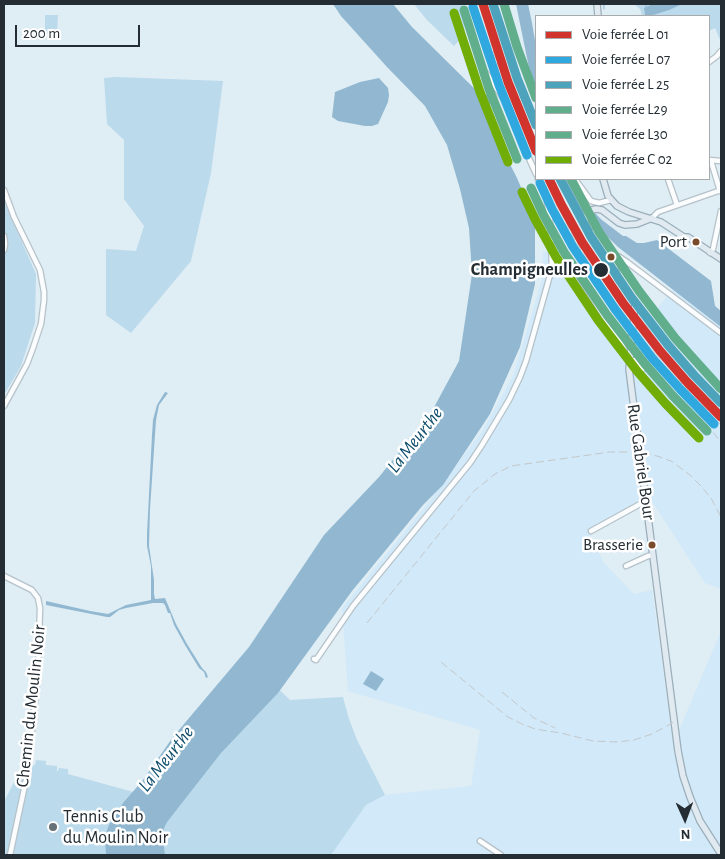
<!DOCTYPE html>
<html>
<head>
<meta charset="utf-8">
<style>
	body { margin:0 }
	#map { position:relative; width:725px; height:859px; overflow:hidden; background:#dfedf5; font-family:"Alegreya Sans",sans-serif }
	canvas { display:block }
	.frame { position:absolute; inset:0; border:5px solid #232d33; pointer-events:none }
	.legend { position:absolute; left:535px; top:15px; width:175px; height:165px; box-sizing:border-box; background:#fff; border:1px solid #a7abad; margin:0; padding:6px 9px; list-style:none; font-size:15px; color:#232d33 }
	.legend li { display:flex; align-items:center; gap:10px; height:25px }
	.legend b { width:25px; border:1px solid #a7abad }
	.north { position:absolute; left:660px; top:794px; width:50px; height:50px; -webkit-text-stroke:4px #fff; paint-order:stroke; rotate:178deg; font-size:14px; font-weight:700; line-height:20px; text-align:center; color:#232d33 }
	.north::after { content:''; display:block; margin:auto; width:18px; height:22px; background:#232d33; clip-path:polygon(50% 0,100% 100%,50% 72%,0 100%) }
	.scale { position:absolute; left:15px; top:25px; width:125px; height:22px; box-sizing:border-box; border:2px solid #232d33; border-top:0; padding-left:6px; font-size:15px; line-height:18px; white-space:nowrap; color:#232d33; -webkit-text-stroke:4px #fff; paint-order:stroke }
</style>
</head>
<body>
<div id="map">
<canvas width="725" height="859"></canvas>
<div class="frame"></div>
<ul class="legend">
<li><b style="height:6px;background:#d1342d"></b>Voie ferrée L 01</li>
<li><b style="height:6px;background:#2ea8de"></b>Voie ferrée L 07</li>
<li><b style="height:6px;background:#4ea3bc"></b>Voie ferrée L 25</li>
<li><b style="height:6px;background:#61ae8d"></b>Voie ferrée L29</li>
<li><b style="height:6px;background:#61ae8d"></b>Voie ferrée L30</li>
<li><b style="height:6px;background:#70ad07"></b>Voie ferrée C 02</li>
</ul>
<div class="north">N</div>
<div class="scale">200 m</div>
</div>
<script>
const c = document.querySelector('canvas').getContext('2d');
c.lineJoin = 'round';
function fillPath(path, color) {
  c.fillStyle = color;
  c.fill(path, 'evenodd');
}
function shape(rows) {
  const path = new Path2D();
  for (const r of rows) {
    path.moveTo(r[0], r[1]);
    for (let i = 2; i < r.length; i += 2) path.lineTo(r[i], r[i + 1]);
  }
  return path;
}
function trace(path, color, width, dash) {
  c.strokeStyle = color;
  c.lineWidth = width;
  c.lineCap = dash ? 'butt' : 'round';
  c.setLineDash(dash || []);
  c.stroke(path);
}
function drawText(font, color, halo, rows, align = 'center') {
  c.font = font + ' "Alegreya Sans",sans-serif';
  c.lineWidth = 5;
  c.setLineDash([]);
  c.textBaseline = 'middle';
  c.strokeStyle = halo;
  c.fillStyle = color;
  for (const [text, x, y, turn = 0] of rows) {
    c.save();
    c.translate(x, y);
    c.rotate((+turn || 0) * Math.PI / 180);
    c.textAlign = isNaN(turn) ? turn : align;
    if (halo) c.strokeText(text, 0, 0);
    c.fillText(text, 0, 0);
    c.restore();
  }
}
const built = shape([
	[567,250,621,332,646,324,672,289,721,327,721,589,705,583,653,503,641,501,587,529,604,563,634,594,652,590,672,736,677,735,721,631,721,855,331,855,366,805,385,795,471,786,480,730,348,691,342,608,425,507,483,430,513,376,542,280,543,252]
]);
const green = shape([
	[414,4,462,4,465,34,454,46,427,20],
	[634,4,721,4,721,42,715,28,709,31,709,16,642,16,640,9],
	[45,15,58,15,57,34,45,34],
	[116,77,223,81,211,173,191,261,131,333,106,315,106,249,136,251,144,226,124,199,124,140,107,124,104,78],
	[4,201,36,274,35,323,21,366,4,395],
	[261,672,290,700,343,697,349,719,357,740,385,795,366,805,331,855,4,855,4,802,24,762,35,765,36,760,46,761,46,765,57,766,57,771,58,771,59,768,68,769,68,774,137,793]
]);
const water = shape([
	[333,4,393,4,412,27,484,98,487,94,491,100,487,119,517,178,535,220,535,284,520,347,490,414,443,485,423,505,352,591,278,693,221,753,167,822,164,828,163,840,165,855,106,855,105,836,109,825,123,803,143,780,173,737,249,647,324,535,379,477,432,411,459,361,472,274,469,228,460,189,447,145,425,106,387,67,341,16],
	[516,4,528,4,532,23,536,46,536,102],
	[653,4,682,4,669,10,650,16,643,16,645,15,644,8],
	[379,78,388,88,389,95,388,102,378,124,372,126,365,126,338,121,332,117,335,92,360,82],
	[558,179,570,179,588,206,602,220,623,236,626,236,637,243,644,243,657,240,711,281,715,306,721,311,721,327,618,247,582,212,575,207,567,196],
	[165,392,168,393,159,405,156,420,150,509,149,546,154,580,154,594,155,599,165,598,176,624,187,644,202,668,206,672,208,677,206,678,204,672,199,668,185,645,174,625,170,613,168,613,165,605,163,603,153,603,126,608,119,610,110,617,107,617,46,605,46,601,90,611,108,614,126,605,151,600,151,566,147,546,147,534,152,435,153,420,157,405],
	[371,671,384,679,376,691,363,684]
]);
const stream = shape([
	[646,4,646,7],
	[604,9,604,4]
]);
const minor = shape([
	[709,62,717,56,721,51],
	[487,74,505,101,514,125,536,174],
	[709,160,721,161],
	[711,161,720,191],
	[575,179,591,201,599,203,611,200],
	[668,179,677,205],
	[4,190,14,217,40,270,44,292,44,300,41,324,33,348,27,364,4,406],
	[652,218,658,212,721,190],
	[4,236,5,244,4,250],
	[710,253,713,249,721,211],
	[611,256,618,256,627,262,721,333],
	[553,260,565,260,571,264,618,338,629,359,637,361,643,369],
	[618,338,624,340,631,339],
	[591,531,642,503,647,503],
	[626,566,648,556,653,555],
	[4,576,32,590,38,598,40,608,38,674,31,739,26,780,10,855],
	[314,659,316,660,353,606,470,463,482,445,509,400,520,377,526,361,552,268,550,220,546,196,538,179],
	[480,841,501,855]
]);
const major = shape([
	[597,4,598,16],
	[603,179,608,196,617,206,629,212,661,222,684,237,688,237,721,259],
	[652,218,637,224,625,225,619,223,602,210,596,209,592,210,585,218,585,222,588,230,602,241,608,250,612,259,618,279,631,297,635,304,629,369,678,751,683,776,690,797,700,821,721,854]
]);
const rail = shape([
	[483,4,490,39,495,57,519,119,536,159],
	[545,179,573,237,616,305,662,363,721,425],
	[683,395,721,442],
	[367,623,474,491,495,474,511,466,610,452,640,452,654,455,671,461,690,475,699,484,711,498,721,517],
	[441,662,508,717,522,724,535,729,561,733,593,741,618,742,634,740,652,734,674,722],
	[502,692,534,718,555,728]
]);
const rail1 = shape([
	[483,4,508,82,536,151],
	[549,179,561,204,582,242,623,303,660,351,687,382,721,417]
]);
const rail2 = shape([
	[473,7,499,85,527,155],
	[540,183,552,209,573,247,615,309,652,358,680,389,714,424]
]);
const rail3 = shape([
	[493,4,517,78,536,125],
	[560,179,591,237,631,297,668,345,694,375,721,403]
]);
const rail4 = shape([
	[464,10,489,89,517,159],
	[531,188,543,214,564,252,607,315,645,364,673,396,707,431]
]);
const rail5 = shape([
	[504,4,517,47,536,98],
	[571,179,599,232,639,291,675,338,702,368,721,389]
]);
const rail6 = shape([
	[454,13,480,92,508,162],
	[522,192,535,219,556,257,598,320,637,371,665,403,699,438]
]);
const markers = [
	[696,242,4.5,"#7a4b2a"],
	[611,257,4.5,"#7a4b2a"],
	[601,270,8,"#232d33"],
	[652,545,4.5,"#7a4b2a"],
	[53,827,5,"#657077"]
];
const busNames = [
	["Port",687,242],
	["Brasserie",643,545]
];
const stopNames = [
	["Champigneulles",588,270]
];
const streetNames = [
	["Rue Gabriel Bour",641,462,82],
	["Chemin du Moulin Noir",31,706,-84]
];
const poiNames = [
	["Tennis Club",63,817],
	["du Moulin Noir",63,838]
];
const waterNames = [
	["La Meurthe",415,440,-52],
	["La Meurthe",166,759,-52]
];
fillPath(built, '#d1e9f8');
fillPath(green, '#bbdaec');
fillPath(water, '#91b8d0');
trace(stream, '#91b8d0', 1);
trace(minor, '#b6c2c8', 7);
trace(major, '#9bafbb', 8);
trace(minor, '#fafcfe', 4.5);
trace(major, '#e1eaf0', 5.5);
trace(rail, '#c3c7ca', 1, [8, 4]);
trace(rail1, '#d1342d', 9);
trace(rail2, '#2ea8de', 9);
trace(rail3, '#4ea3bc', 9);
trace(rail4, '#61ae8d', 9);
trace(rail5, '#61ae8d', 9);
trace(rail6, '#70ad07', 9);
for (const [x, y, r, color] of markers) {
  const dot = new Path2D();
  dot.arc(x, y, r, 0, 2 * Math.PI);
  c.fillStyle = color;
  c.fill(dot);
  trace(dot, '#fff', 2);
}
drawText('17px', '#232d33', '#fff', busNames, 'right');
drawText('bold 18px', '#232d33', '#fff', stopNames, 'right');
drawText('18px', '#232d33', '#fff', streetNames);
drawText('18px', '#232d33', '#fff', poiNames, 'left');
drawText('italic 19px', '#0c4d6c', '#fff', waterNames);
</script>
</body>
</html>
